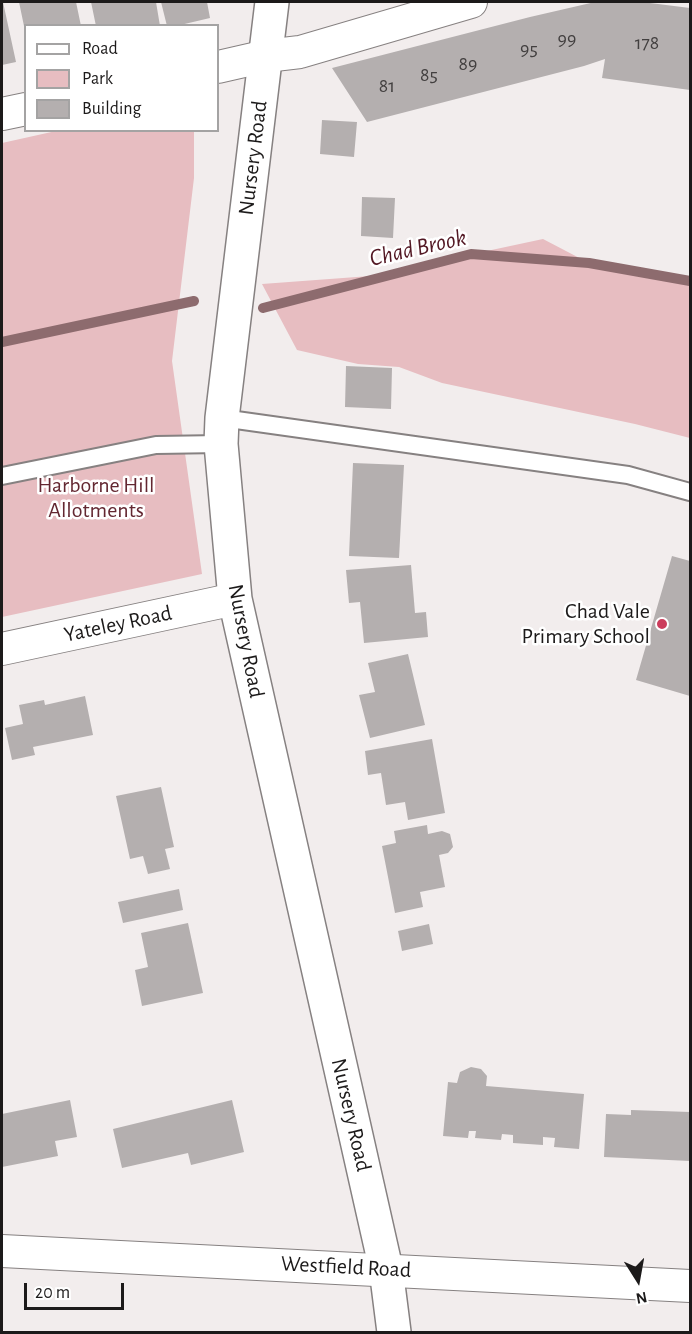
<!DOCTYPE html>
<html>
<head>
<meta charset="utf-8">
<style>
	body { margin:0 }
	#map { position:relative; width:692px; height:1334px; overflow:hidden; background:#f2eded; font-family:"Alegreya Sans",sans-serif }
	canvas { display:block }
	.frame { position:absolute; inset:0; border:3px solid #1c1a1a; pointer-events:none }
	.legend { position:absolute; left:24px; top:24px; width:195px; height:108px; box-sizing:border-box; background:#fff; border:2px solid #a4a3a3; margin:0; padding:8px 10px; list-style:none; font-size:18px; color:#1c1a1a }
	.legend li { display:flex; align-items:center; gap:12px; height:30px }
	.legend b { width:30px; border:2px solid #a4a3a3 }
	.north { position:absolute; left:608px; top:1250px; width:60px; height:60px; -webkit-text-stroke:4px #fff; paint-order:stroke; rotate:169deg; font-size:16px; font-weight:700; line-height:24px; text-align:center; color:#1c1a1a }
	.north::after { content:''; display:block; margin:auto; width:21px; height:27px; background:#1c1a1a; clip-path:polygon(50% 0,100% 100%,50% 72%,0 100%) }
	.scale { position:absolute; left:24px; top:1283px; width:100px; height:27px; box-sizing:border-box; border:3px solid #1c1a1a; border-top:0; padding-left:8px; font-size:18px; line-height:21px; white-space:nowrap; color:#1c1a1a; -webkit-text-stroke:4px #fff; paint-order:stroke }
</style>
</head>
<body>
<div id="map">
<canvas width="692" height="1334"></canvas>
<div class="frame"></div>
<ul class="legend">
<li><b style="height:8px;background:#fff"></b>Road</li>
<li><b style="height:16px;background:#e7bdc1"></b>Park</li>
<li><b style="height:16px;background:#b4afaf"></b>Building</li>
</ul>
<div class="north">N</div>
<div class="scale">20 m</div>
</div>
<script>
const c = document.querySelector('canvas').getContext('2d');
c.lineJoin = 'round';
function fillPath(path, color) {
  c.fillStyle = color;
  c.fill(path, 'evenodd');
}
function shape(rows) {
  const path = new Path2D();
  for (const r of rows) {
    path.moveTo(r[0], r[1]);
    for (let i = 2; i < r.length; i += 2) path.lineTo(r[i], r[i + 1]);
  }
  return path;
}
function trace(path, color, width, dash) {
  c.strokeStyle = color;
  c.lineWidth = width;
  c.lineCap = dash ? 'butt' : 'round';
  c.setLineDash(dash || []);
  c.stroke(path);
}
function drawText(font, color, halo, rows, align = 'center') {
  c.font = font + ' "Alegreya Sans",sans-serif';
  c.lineWidth = 5;
  c.setLineDash([]);
  c.textBaseline = 'middle';
  c.strokeStyle = halo;
  c.fillStyle = color;
  for (const [text, x, y, turn = 0] of rows) {
    c.save();
    c.translate(x, y);
    c.rotate((+turn || 0) * Math.PI / 180);
    c.textAlign = isNaN(turn) ? turn : align;
    if (halo) c.strokeText(text, 0, 0);
    c.fillText(text, 0, 0);
    c.restore();
  }
}
const green = shape([
	[56,131,194,131,194,178,172,361,202,574,2,617,2,143],
	[543,239,589,263,690,281,690,438,635,424,442,383,399,367,358,364,297,350,262,284,370,276]
]);
const stream = shape([
	[263,308,471,254,589,263,690,281],
	[2,342,194,301]
]);
const building = shape([
	[2,2,3,2,16,62,2,65],
	[19,2,76,2,81,26,24,26],
	[91,2,156,2,160,26,96,26],
	[161,2,207,2,210,18,176,26,167,26],
	[595,2,642,2,690,8,690,90,602,78,605,59,584,66,367,122,332,68,530,17],
	[322,120,357,122,354,157,320,154],
	[362,197,395,198,393,238,361,236],
	[346,366,392,368,391,409,345,407],
	[353,463,404,465,399,558,349,556],
	[672,556,690,561,690,696,636,680],
	[411,565,415,613,426,612,428,637,364,643,360,602,349,603,346,570],
	[408,654,425,725,370,738,359,695,375,692,368,663],
	[85,696,93,735,33,747,35,755,12,760,5,728,23,724,19,705,44,700,45,705],
	[432,739,445,813,408,820,405,802,386,805,381,773,368,775,365,751],
	[161,787,174,847,165,849,170,869,148,874,143,856,130,859,116,796],
	[427,825,428,834,442,831,450,834,453,847,448,853,439,855,445,887,420,892,423,907,395,913,382,846,396,843,394,831],
	[179,889,183,910,123,923,118,902],
	[188,923,203,993,142,1006,135,970,148,967,141,933],
	[429,924,433,944,402,951,398,931],
	[471,1067,481,1069,487,1076,486,1086,584,1094,579,1149,554,1147,555,1138,543,1137,543,1145,513,1143,513,1135,502,1134,501,1140,475,1138,476,1131,469,1131,468,1138,443,1136,448,1082,457,1083,460,1072],
	[70,1100,77,1137,55,1141,58,1156,2,1167,2,1114],
	[232,1100,244,1152,191,1165,188,1153,122,1168,113,1129],
	[631,1110,690,1112,690,1161,604,1157,606,1114,631,1115]
]);
const service = shape([
	[222,418,628,475,690,492],
	[2,476,156,445,221,444]
]);
const minor = shape([
	[218,67,266,56,300,52,471,2],
	[2,114,26,109],
	[2,649,235,599],
	[2,1251,690,1286]
]);
const secondary = shape([
	[272,2,222,418,221,444,235,599,386,1269,394,1332]
]);
const markers = [
	[662,624,6,"#cc3d5c"]
];
const numberNames = [
	["99",567,39],
	["178",647,43],
	["95",529,49],
	["89",468,64],
	["85",429,75],
	["81",387,86]
];
const streetNames = [
	["Nursery Road",253,158,-83],
	["Yateley Road",118,624,-12],
	["Nursery Road",246,641,79],
	["Nursery Road",351,1115,77],
	["Westfield Road",346,1267,3]
];
const parkNames = [
	["Harborne Hill",96,485],
	["Allotments",96,510]
];
const poiNames = [
	["Chad Vale",650,611],
	["Primary School",650,636]
];
const waterNames = [
	["Chad Brook",418,248,-13]
];
fillPath(green, '#e7bdc1');
trace(stream, '#8d6b6e', 10);
fillPath(building, '#b4afaf');
trace(service, '#868181', 20);
trace(minor, '#868181', 34);
trace(secondary, '#868181', 36);
trace(service, '#fff', 16);
trace(minor, '#fff', 32);
trace(secondary, '#fff', 33);
for (const [x, y, r, color] of markers) {
  const dot = new Path2D();
  dot.arc(x, y, r, 0, 2 * Math.PI);
  c.fillStyle = color;
  c.fill(dot);
  trace(dot, '#fff', 2);
}
drawText('20px', '#423f3f', null, numberNames);
drawText('22px', '#1c1a1a', '#fff', streetNames);
drawText('22px', '#632731', '#fff', parkNames);
drawText('22px', '#1c1a1a', '#fff', poiNames, 'right');
drawText('italic 24px', '#521723', '#fff', waterNames);
</script>
</body>
</html>
